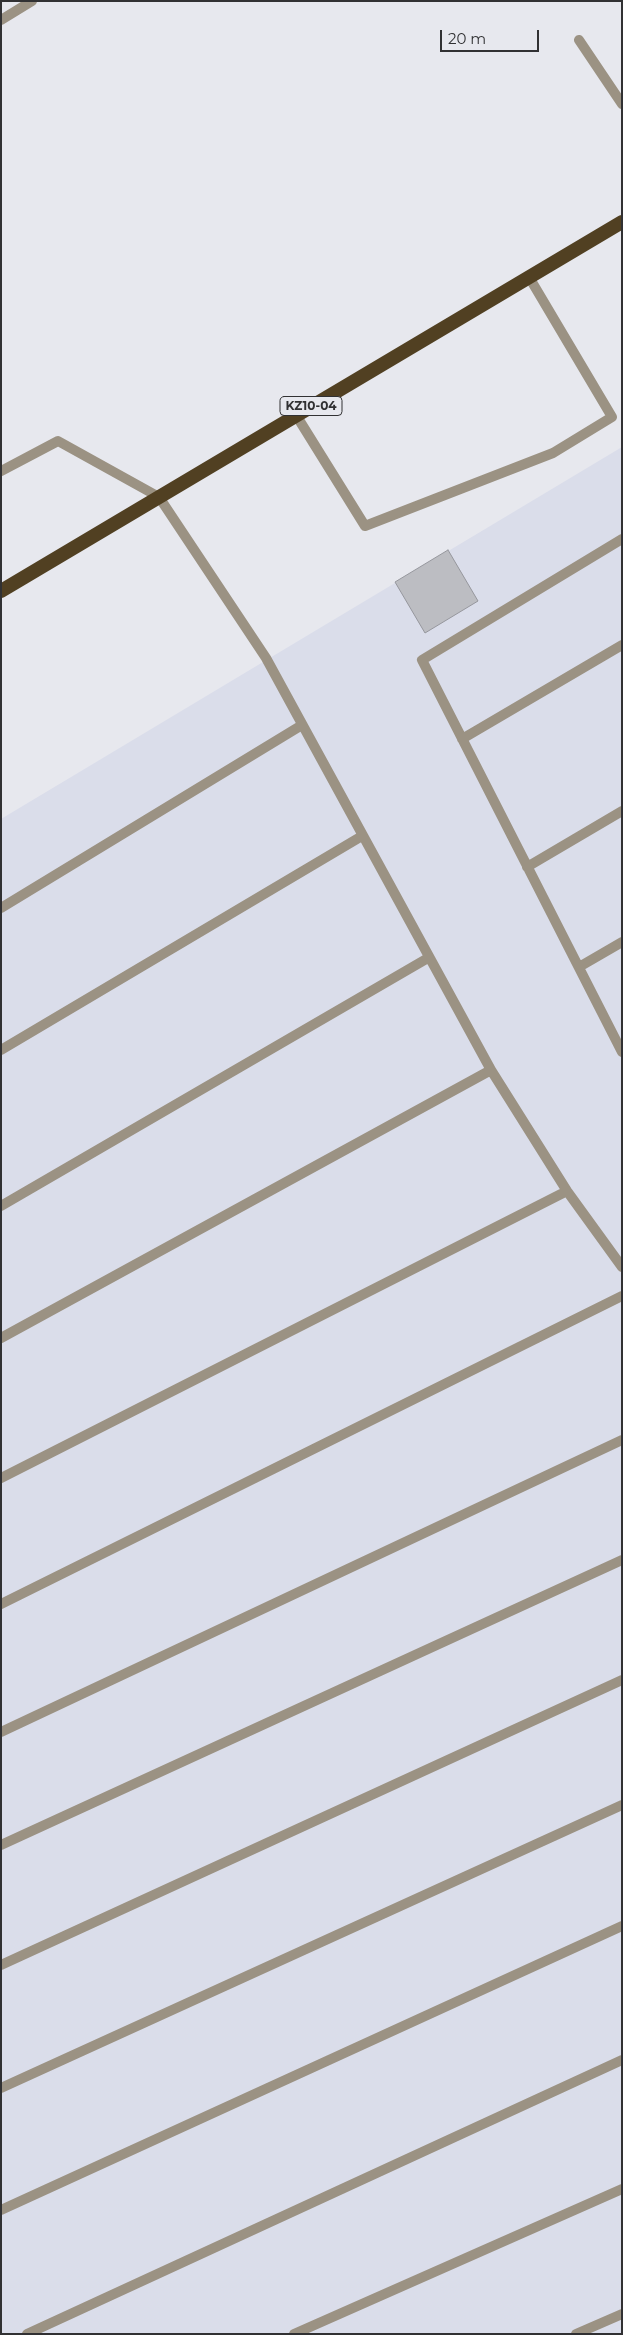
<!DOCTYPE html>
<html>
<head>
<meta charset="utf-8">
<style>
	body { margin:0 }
	#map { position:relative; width:623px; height:2335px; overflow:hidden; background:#e7e8ee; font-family:Montserrat,sans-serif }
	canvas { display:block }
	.frame { position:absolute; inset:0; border:2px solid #313133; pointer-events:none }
	.scale { position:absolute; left:440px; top:30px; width:99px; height:22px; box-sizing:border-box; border:2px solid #313133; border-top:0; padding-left:6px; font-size:15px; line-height:18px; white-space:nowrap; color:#313133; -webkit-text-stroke:4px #e7e8ee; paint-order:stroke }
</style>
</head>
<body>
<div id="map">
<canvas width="623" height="2335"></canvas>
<div class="frame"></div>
<div class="scale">20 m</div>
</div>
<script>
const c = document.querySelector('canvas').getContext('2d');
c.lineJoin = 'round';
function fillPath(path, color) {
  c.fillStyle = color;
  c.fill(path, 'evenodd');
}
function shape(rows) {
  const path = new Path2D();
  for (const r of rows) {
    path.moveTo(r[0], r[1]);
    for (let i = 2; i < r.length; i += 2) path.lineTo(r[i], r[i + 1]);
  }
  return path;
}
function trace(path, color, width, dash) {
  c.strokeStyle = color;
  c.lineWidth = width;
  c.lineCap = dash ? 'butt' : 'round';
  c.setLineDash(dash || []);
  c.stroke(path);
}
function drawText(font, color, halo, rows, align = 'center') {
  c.font = font + ' Montserrat,sans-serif';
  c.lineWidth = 4;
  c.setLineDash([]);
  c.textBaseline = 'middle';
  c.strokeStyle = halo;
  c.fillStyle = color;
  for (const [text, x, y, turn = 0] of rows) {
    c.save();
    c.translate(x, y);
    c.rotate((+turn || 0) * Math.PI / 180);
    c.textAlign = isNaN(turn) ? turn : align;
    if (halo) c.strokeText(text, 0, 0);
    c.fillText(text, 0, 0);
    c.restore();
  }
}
const built = shape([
	[622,447,622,2334,1,2334,1,819]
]);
const building = shape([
	[448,550,478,601,425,633,395,582,448,550]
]);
const service = shape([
	[1,20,32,1],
	[579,40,622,104],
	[296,415,365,526,553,453,612,417,529,277],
	[1,471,58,441,159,497,266,658,491,1070,567,1191,622,1267],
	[622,539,422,660,622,1052],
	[462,739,622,645],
	[527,867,622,811],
	[1,908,302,725],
	[579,967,622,942],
	[1,1050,362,836],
	[1,1206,428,958],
	[1,1338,491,1070],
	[1,1478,567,1191],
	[1,1604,622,1296],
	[1,1732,622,1440],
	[1,1845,622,1560],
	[1,1965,622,1680],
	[1,2088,622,1805],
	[1,2210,622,1926],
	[27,2334,622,2060],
	[294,2334,622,2189],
	[576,2334,622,2314]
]);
const trunk = shape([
	[1,591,622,222]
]);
const shields = [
	[311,406,62]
];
const shieldNames = [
	["KZ10-04",311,406]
];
fillPath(built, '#daddea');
fillPath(building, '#bcbdc2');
trace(building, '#96979d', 1);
trace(service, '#9b9283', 10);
trace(trunk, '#514022', 14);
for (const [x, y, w] of shields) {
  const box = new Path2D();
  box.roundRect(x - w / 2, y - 9.5, w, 19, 4);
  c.fillStyle = '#e7e8ee';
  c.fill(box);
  trace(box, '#313133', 1);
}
drawText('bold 12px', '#313133', null, shieldNames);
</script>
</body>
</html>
